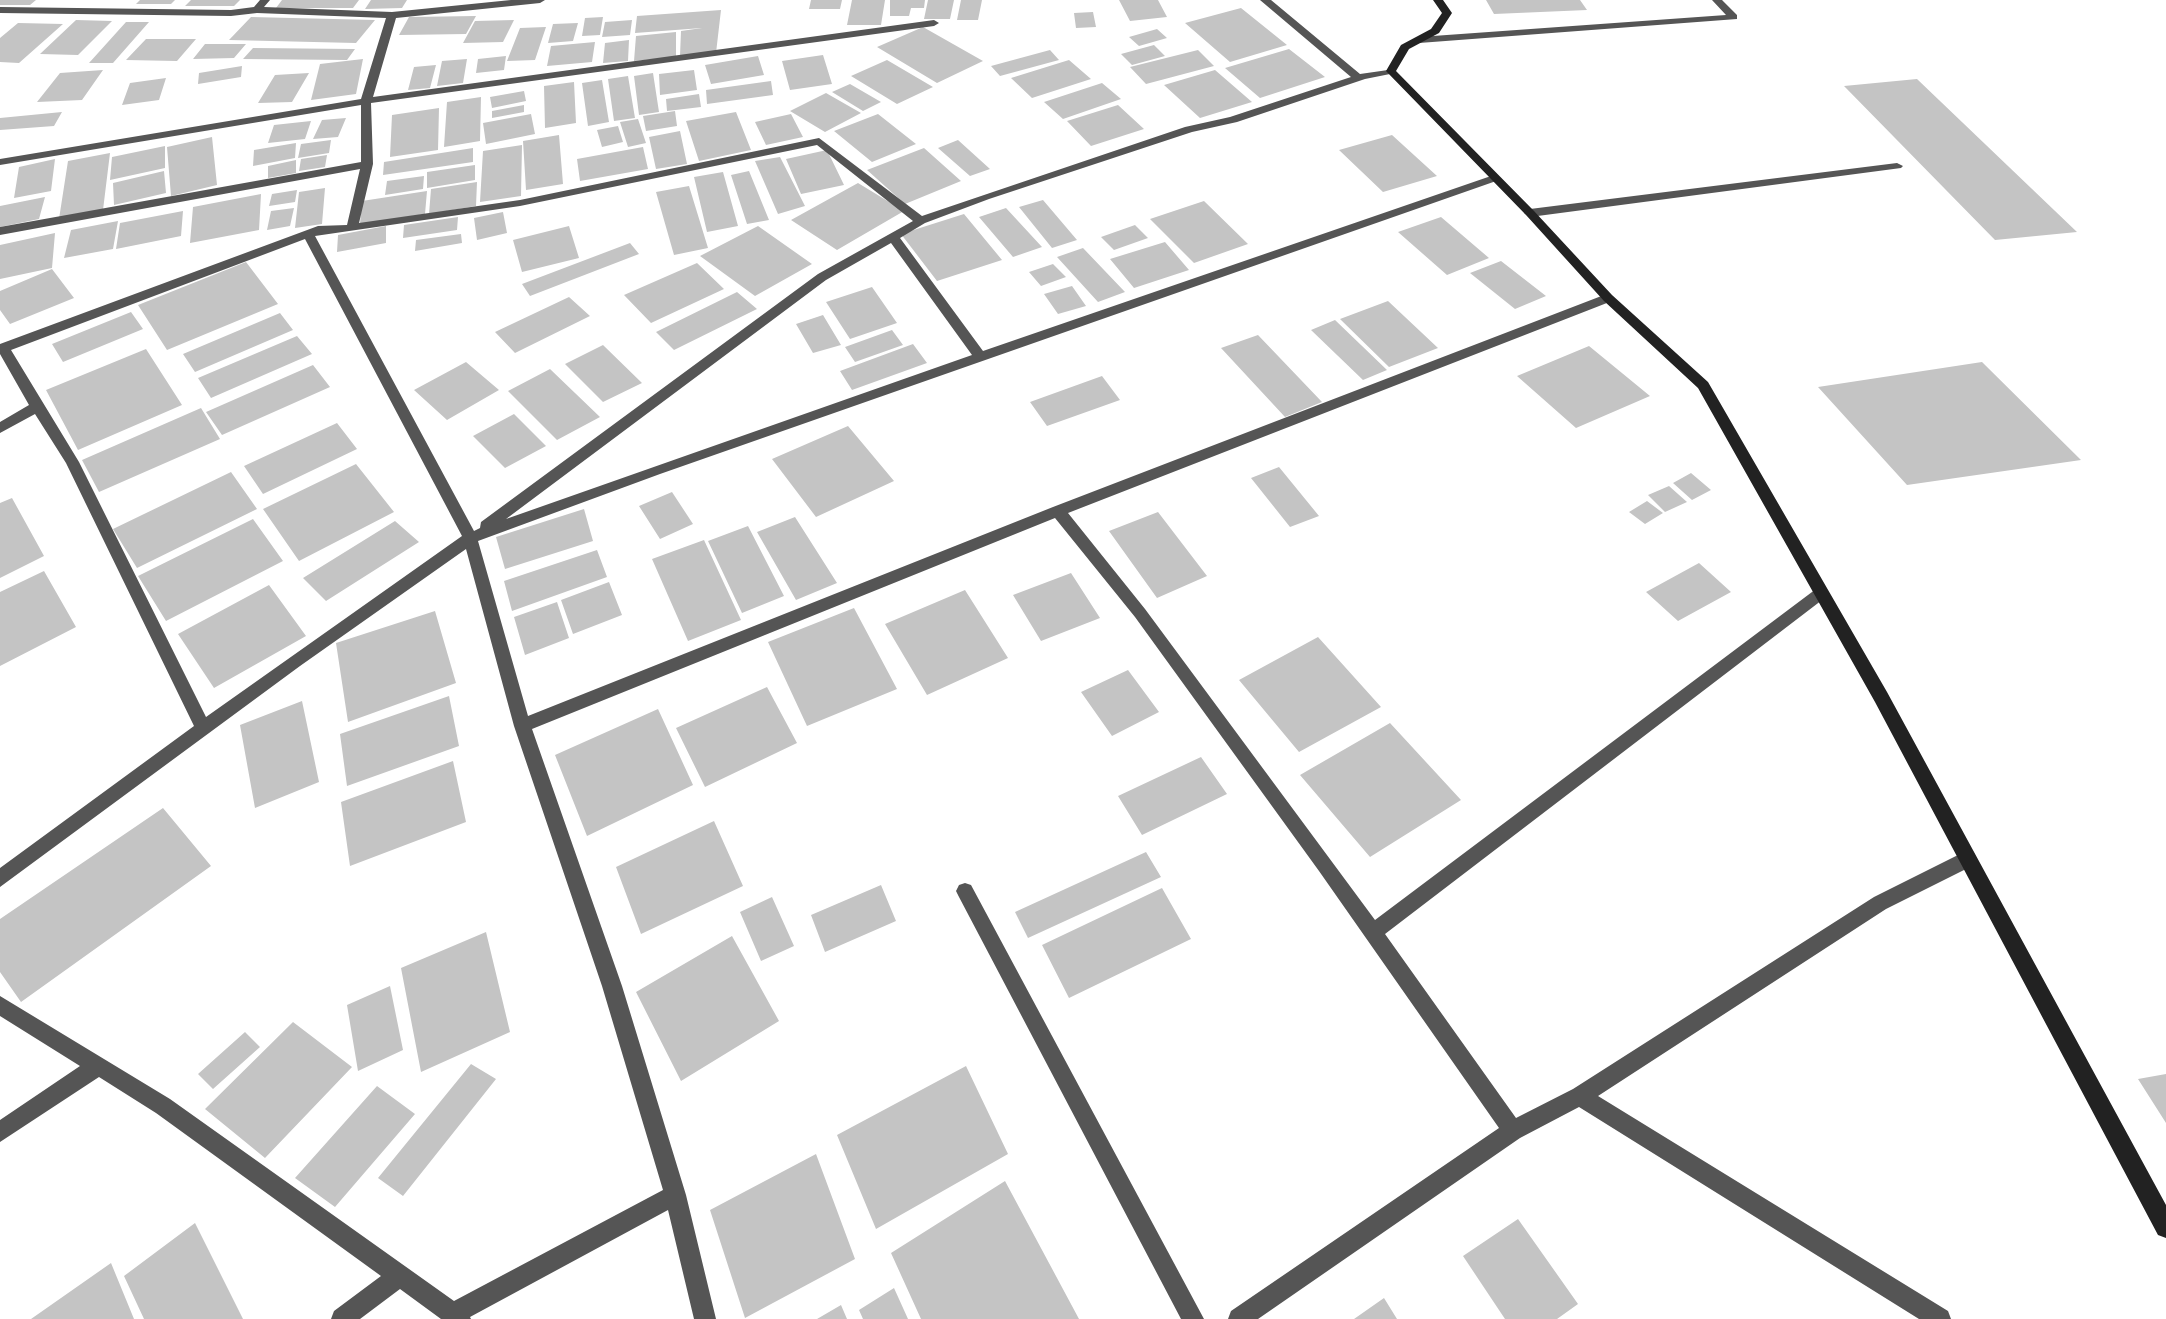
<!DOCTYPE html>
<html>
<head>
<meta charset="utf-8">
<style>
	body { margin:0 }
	canvas { display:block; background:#fff }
</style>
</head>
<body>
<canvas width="2166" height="1319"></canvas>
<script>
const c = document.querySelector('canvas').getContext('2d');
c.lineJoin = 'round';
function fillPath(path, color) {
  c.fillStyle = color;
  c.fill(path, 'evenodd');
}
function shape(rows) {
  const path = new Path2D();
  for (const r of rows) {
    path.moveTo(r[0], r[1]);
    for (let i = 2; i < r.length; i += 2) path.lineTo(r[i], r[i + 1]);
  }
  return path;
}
const building = shape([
	[0,0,36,0,30,5,0,5],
	[140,0,175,0,171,4,136,4],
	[191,0,240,0,234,6,185,6],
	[282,0,359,0,353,8,276,8],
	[371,0,407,0,402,8,365,9],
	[811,0,842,0,840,9,809,9],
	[852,0,885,0,881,25,847,25],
	[890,0,925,0,924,8,911,8,909,16,890,16],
	[928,0,954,0,950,19,924,19],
	[961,0,982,0,978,20,957,20],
	[1119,0,1158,0,1167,17,1130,21],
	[1486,0,1580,0,1587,10,1494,14],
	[1241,8,1287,45,1230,62,1185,23],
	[721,10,716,53,680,56,681,31,702,28,635,33,637,16],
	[1093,12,1096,27,1076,28,1074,13],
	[476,16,466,34,399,35,409,17],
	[251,17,375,20,356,43,229,40],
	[603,17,600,35,582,36,585,18],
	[76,20,112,21,78,55,40,54],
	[514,20,503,42,463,43,475,21],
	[632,20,630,35,602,37,605,22],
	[126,22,149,22,113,63,89,63],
	[18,23,63,24,19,63,0,62,0,38],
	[578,23,573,41,548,43,553,24],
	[546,27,535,60,507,61,520,28],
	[923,27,983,61,937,83,877,47],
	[1157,29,1167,38,1139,46,1129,37],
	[676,32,676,57,634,61,636,36],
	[146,39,196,39,177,61,126,60],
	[629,40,628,61,603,63,605,43],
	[595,42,592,62,547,66,551,46],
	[205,44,246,44,234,58,193,59],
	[1154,45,1165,56,1132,65,1121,54],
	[253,48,355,49,347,60,243,59],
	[1289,49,1325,77,1260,98,1225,68],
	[1050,50,1059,60,1000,76,991,66],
	[1198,50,1214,66,1146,84,1130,67],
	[823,55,832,84,790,90,782,61],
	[506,56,504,70,476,73,478,59],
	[758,56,764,75,711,84,705,65],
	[363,59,356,94,311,100,320,64],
	[467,59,463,83,437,86,442,61],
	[887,60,933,87,897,104,851,76],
	[1069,60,1091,79,1032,98,1011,78],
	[436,65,430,88,408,90,414,67],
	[242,66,241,77,198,84,199,73],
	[103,70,82,100,37,102,60,73],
	[694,70,697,90,660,95,659,74],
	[1215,70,1252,102,1200,118,1164,85],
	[309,73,292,102,258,103,275,75],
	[653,73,659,112,639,115,634,76],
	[628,76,635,118,614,121,608,79],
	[166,78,159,100,122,105,130,83],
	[1917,79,2077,232,1995,240,1844,86],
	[602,80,609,122,588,126,582,83],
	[771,81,773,95,707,104,706,90],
	[574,82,576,123,545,128,544,86],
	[1102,83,1121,99,1063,119,1044,102],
	[850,84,881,102,863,111,832,92],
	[524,91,526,101,492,108,490,97],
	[826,93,861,113,825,132,790,111],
	[699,94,701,107,667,111,666,99],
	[481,97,480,141,444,147,447,102],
	[524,105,524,112,492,118,492,111],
	[1118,105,1144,129,1091,146,1067,121],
	[439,108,438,150,390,157,392,115],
	[675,111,677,126,646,131,643,116],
	[62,112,54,126,0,130,0,118],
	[736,112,751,150,699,161,686,121],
	[531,114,535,134,486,144,483,123],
	[791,114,803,137,766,145,755,122],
	[878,114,916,144,872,162,834,131],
	[346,118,338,137,313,139,322,120],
	[638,119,646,143,628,147,620,122],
	[311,121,305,139,268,143,274,125],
	[618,126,623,142,602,147,597,130],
	[680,131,687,164,656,169,649,137],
	[559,135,563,184,526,190,523,141],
	[1392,135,1437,176,1383,192,1339,150],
	[212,137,217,185,171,196,167,147],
	[331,140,329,153,298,158,301,144],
	[958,140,990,169,970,176,938,148],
	[296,143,295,158,253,166,254,150],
	[522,145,521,196,480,202,483,151],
	[165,146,165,168,110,180,112,157],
	[643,147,648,169,580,181,577,159],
	[473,148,473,162,383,175,384,162],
	[924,148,961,181,905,204,867,170],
	[827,150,844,185,801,194,786,159],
	[110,153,103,210,59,219,68,161],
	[327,155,325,167,299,171,301,159],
	[780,157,805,206,778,214,755,161],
	[55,159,51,191,14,198,19,167],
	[296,160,296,173,268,178,268,166],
	[475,165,475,180,427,188,427,172],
	[164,171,166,193,114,205,113,183],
	[749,171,769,220,747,224,731,175],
	[723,172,738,226,707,232,694,177],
	[424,176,423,189,385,195,387,181],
	[477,182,476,206,429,214,431,189],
	[858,183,904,211,837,250,791,220],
	[689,186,708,248,674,255,656,192],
	[325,188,322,224,295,228,299,192],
	[297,190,295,202,269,206,272,194],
	[427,191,425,214,360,224,362,201],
	[261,194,259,230,190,243,193,207],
	[45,197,39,219,0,227,0,206],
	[1043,200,1077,240,1052,248,1019,207],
	[1204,201,1248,244,1194,263,1150,219],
	[294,208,290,226,267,230,271,211],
	[1006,208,1042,247,1013,257,979,217],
	[183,211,181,236,116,249,120,223],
	[503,212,507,233,477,240,474,218],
	[964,214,1002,260,937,281,901,234],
	[458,217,457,230,403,238,404,225],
	[1441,217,1489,258,1447,275,1398,232],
	[118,221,113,249,64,258,71,230],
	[1135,225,1148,238,1114,250,1101,237],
	[386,226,386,243,337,252,338,235],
	[569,226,579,258,522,272,513,240],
	[758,226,812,264,755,296,700,256],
	[55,233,52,268,0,279,0,245],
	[461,234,462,243,415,251,416,240],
	[1165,242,1189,270,1134,288,1110,259],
	[630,243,639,254,530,296,522,284],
	[1083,248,1125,292,1098,302,1057,257],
	[1501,261,1546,296,1515,309,1470,273],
	[246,262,278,304,167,350,138,305],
	[697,263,724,289,651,323,624,295],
	[1053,264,1066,277,1041,286,1029,272],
	[52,269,74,298,10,324,0,310,0,291],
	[1072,286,1086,306,1058,314,1044,294],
	[872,287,897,323,850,339,826,302],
	[737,292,757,309,674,350,656,332],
	[569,297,590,316,515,353,495,332],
	[1388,301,1438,348,1389,367,1340,319],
	[131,312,143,329,63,362,52,344],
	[280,313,293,330,195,372,183,354],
	[823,315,841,345,813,353,796,324],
	[1335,320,1387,370,1363,380,1311,330],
	[892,330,903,345,855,362,845,347],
	[1258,335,1322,402,1285,417,1221,348],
	[297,336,312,354,211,398,198,378],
	[913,344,927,363,852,390,840,371],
	[603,345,642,383,603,402,565,364],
	[1589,346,1650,396,1576,428,1517,376],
	[146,349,182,405,78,450,46,390],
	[466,362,499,390,447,420,414,390],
	[1982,362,2081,460,1907,485,1818,387],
	[313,365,330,387,222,435,206,412],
	[550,369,600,417,557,440,508,391],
	[1102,376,1120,400,1047,426,1030,402],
	[201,408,220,439,99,492,82,460],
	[514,414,546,446,505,468,473,436],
	[337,423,357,449,263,494,244,466],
	[848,426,894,481,816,517,772,459],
	[356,464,394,512,299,561,263,509],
	[1279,467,1319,516,1290,527,1251,478],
	[231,472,257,509,137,568,113,529],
	[1691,473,1711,490,1692,500,1673,483],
	[1669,486,1687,502,1665,512,1648,495],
	[672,492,693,524,660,539,639,506],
	[12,498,44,556,0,578,0,503],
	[1647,501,1663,513,1645,524,1629,512],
	[584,509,593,541,505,569,496,537],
	[1158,512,1207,576,1157,598,1109,531],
	[795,517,837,583,796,600,757,532],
	[253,519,283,561,166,621,138,576],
	[395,521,419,542,326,601,303,578],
	[748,526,784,596,742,613,708,541],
	[704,540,741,620,688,641,652,559],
	[597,550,607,577,512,611,504,581],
	[1699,563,1731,592,1678,621,1646,592],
	[44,571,76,627,0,666,0,592],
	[1071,573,1100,618,1041,641,1013,595],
	[609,582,622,615,573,634,561,600],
	[269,585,306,636,214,688,178,634],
	[965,590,1008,658,927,695,885,624],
	[557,602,569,638,525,655,514,617],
	[854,608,897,689,807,726,768,642],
	[435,611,456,683,348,722,336,643],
	[1318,637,1381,707,1299,752,1239,680],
	[1128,670,1159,712,1112,736,1081,692],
	[767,687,797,743,705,787,676,728],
	[449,696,459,746,347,786,340,734],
	[302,701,319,782,255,808,240,725],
	[658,709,693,785,587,836,555,755],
	[1390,723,1461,800,1370,857,1300,775],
	[1201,757,1227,794,1142,835,1118,796],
	[453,761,466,822,350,866,341,802],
	[163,808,211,866,21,1002,0,972,0,919],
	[714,821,743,886,641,934,616,867],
	[1146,852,1161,877,1028,938,1015,912],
	[881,885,896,921,825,952,811,915],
	[1162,888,1191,939,1069,998,1042,945],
	[772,897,794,946,761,961,740,912],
	[486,932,510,1032,421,1072,401,968],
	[732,936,779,1021,681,1081,636,992],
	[390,986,403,1050,358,1071,347,1005],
	[293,1022,352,1067,265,1158,205,1109],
	[245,1032,260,1047,213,1089,198,1074],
	[471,1064,496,1079,403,1196,378,1178],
	[966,1066,1008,1154,876,1229,837,1135],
	[2166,1074,2166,1123,2138,1079],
	[377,1086,415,1114,335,1207,295,1178],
	[816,1154,855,1259,745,1318,710,1210],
	[1005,1181,1079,1319,921,1319,891,1253],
	[1518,1219,1578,1304,1557,1319,1505,1319,1463,1256],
	[195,1223,243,1319,144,1319,124,1276],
	[111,1263,134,1319,31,1319],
	[894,1288,908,1319,863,1319,859,1310],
	[1384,1298,1397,1319,1354,1319],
	[841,1305,847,1319,817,1319]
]);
const street = shape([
	[260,0,270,0,264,7,392,12,511,0,545,0,540,3,396,18,373,97,934,20,939,23,934,26,371,103,373,164,359,223,520,200,819,138,922,216,1185,127,1230,117,1351,77,1260,0,1271,0,1360,74,1395,69,1395,73,1365,79,1237,122,1192,132,989,199,925,223,900,238,983,351,1491,176,1499,176,1499,180,660,474,478,541,528,716,1053,507,1604,295,1612,295,1612,301,1068,513,1145,609,1375,920,1816,589,1826,589,1829,593,1826,597,1385,934,1516,1118,1573,1089,1874,897,1962,853,1968,851,1974,853,1977,859,1974,865,1886,909,1598,1096,1948,1311,1951,1319,1919,1319,1579,1107,1520,1138,1258,1319,1228,1319,1231,1311,1499,1128,1319,871,1135,617,1055,518,532,729,622,986,686,1195,716,1319,694,1319,668,1210,470,1317,471,1319,441,1319,400,1289,360,1319,331,1319,334,1311,381,1276,156,1113,99,1077,0,1142,0,1120,80,1066,0,1016,0,996,170,1099,454,1301,663,1190,602,986,514,726,466,549,300,666,0,887,0,868,194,726,66,463,35,414,0,433,0,422,29,405,0,354,0,344,318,226,347,225,360,169,0,235,0,227,361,162,361,105,0,165,0,159,361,99,386,18,257,13,231,16,0,13,0,7,231,10,254,7,260,0],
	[817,145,913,221,818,274,481,522,480,528,474,531,315,236,520,206,817,145],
	[305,239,462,536,206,717,79,462,11,350,305,239],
	[891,243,972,355,506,519,826,280,891,243],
	[1712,0,1722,0,1737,15,1737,19,1419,43,1414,40,1419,37,1726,15,1712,0],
	[1897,163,1903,166,1901,168,1530,217,1524,213,1530,209,1897,163],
	[965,883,971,885,1204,1319,1181,1319,959,897,956,891,959,885,965,883]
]);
const secondary = shape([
	[1433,0,1443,0,1452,13,1439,33,1409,49,1396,71,1534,211,1612,295,1708,382,1887,692,2166,1205,2166,1238,2158,1235,1875,702,1698,388,1604,301,1526,215,1386,71,1401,45,1431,29,1442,13,1433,0]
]);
fillPath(building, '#c4c4c4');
fillPath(street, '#555');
fillPath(secondary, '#222');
</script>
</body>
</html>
